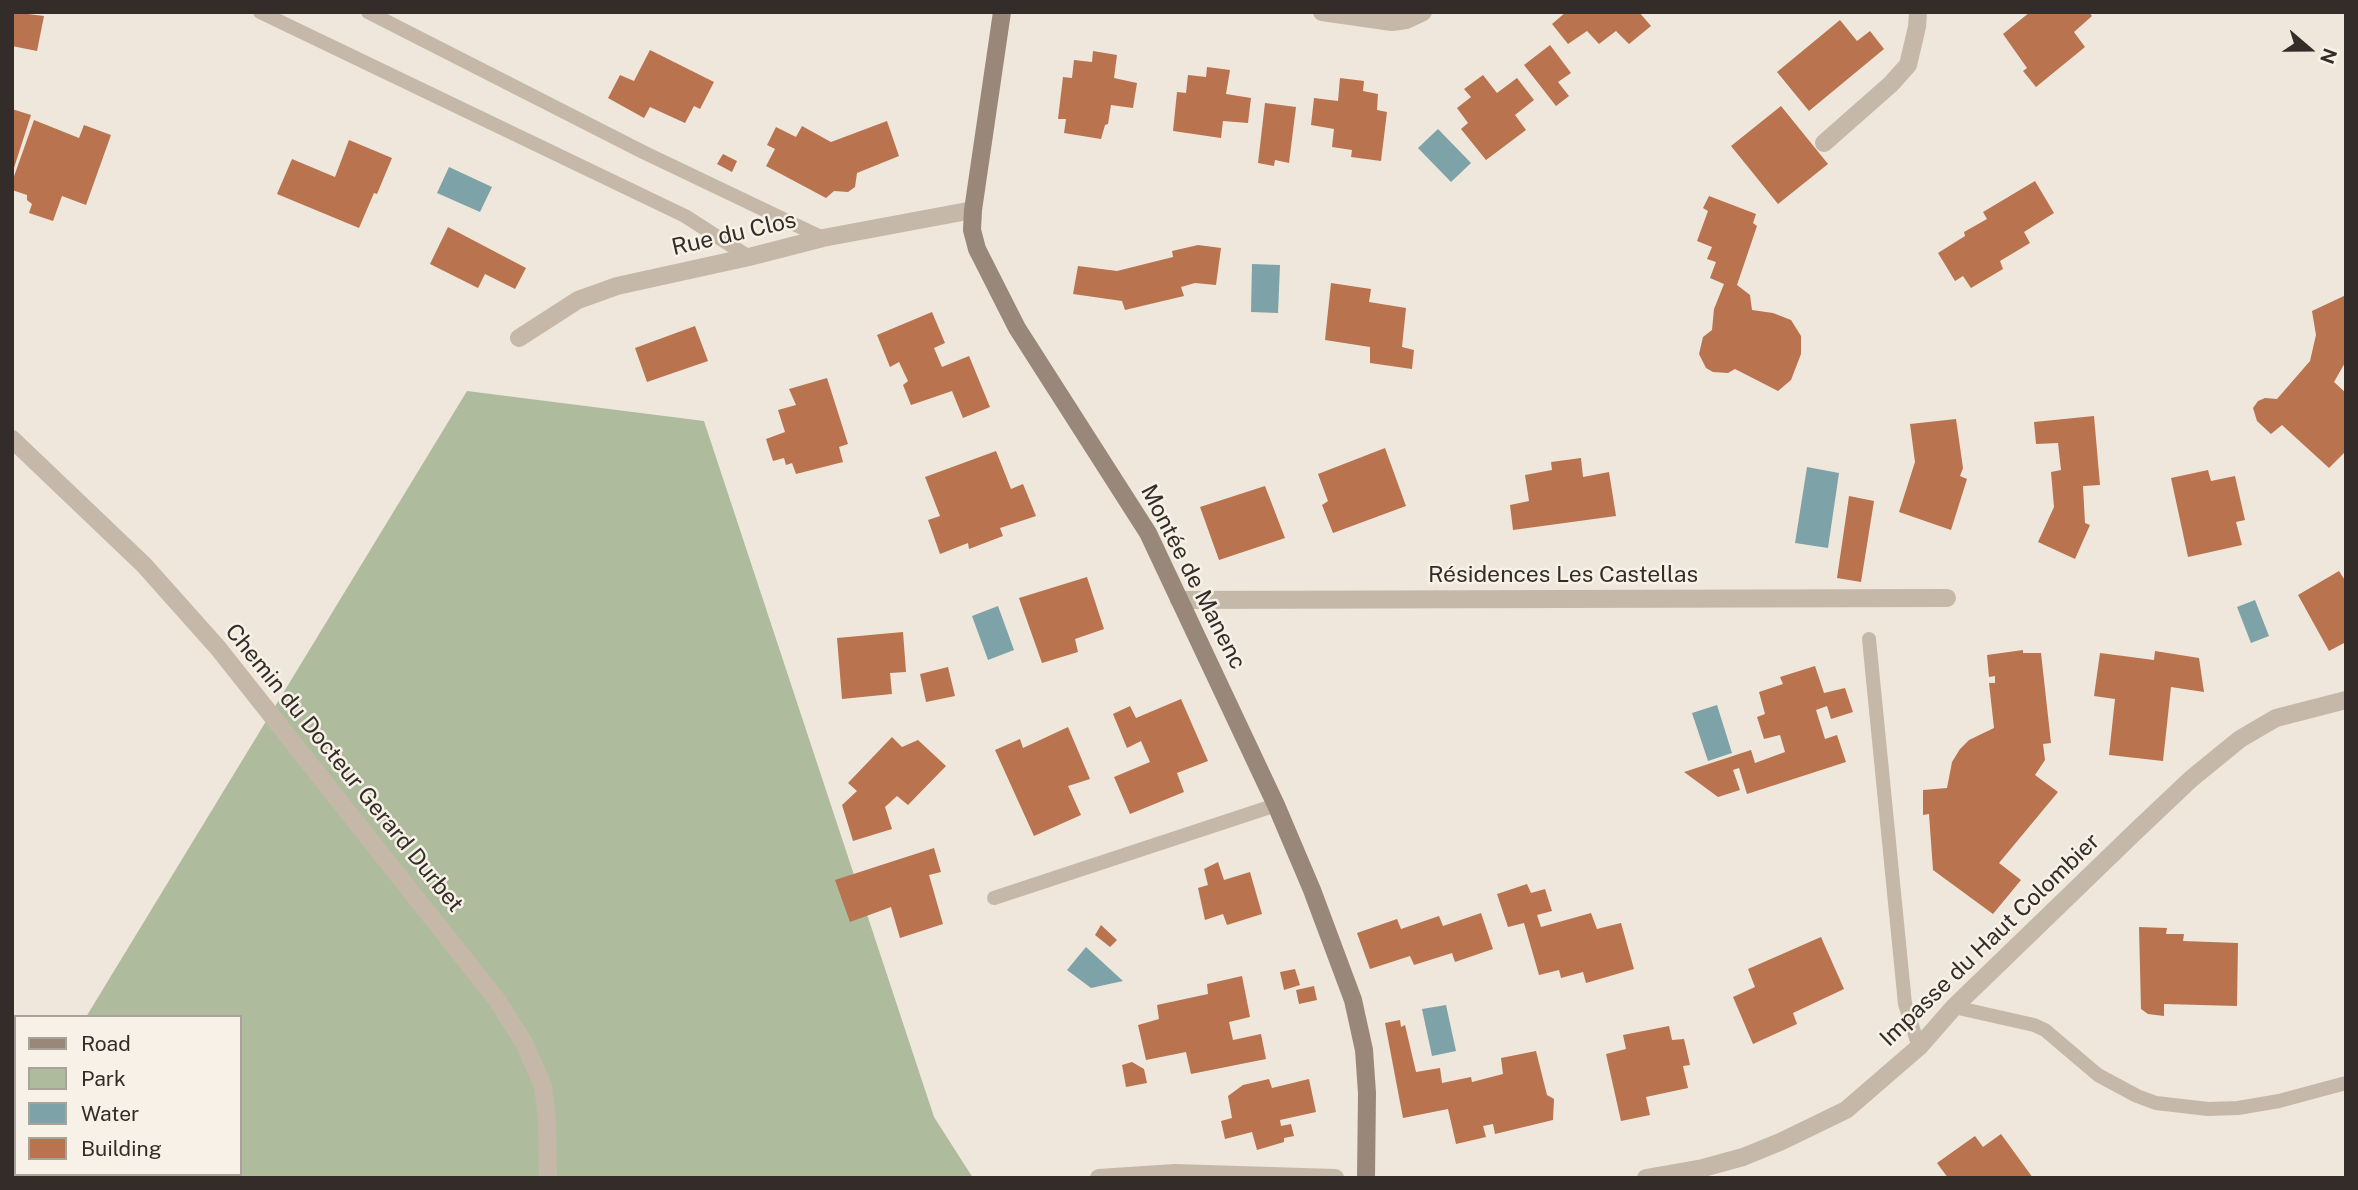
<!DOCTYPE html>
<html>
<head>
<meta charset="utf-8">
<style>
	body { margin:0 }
	#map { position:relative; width:2358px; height:1190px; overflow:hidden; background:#efe7db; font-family:"Public Sans",sans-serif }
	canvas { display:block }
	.frame { position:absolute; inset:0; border:14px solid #332c28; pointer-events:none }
	.legend { position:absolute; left:14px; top:1015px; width:228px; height:161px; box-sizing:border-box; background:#f7f1e7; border:2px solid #a9a29b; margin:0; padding:9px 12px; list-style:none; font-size:21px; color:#332c28 }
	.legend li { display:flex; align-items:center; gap:14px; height:35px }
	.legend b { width:35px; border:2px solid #a9a29b }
	.north { position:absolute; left:2274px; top:14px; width:70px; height:70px; -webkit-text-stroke:5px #f7f1e7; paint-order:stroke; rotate:110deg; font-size:19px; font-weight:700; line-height:28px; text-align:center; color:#332c28 }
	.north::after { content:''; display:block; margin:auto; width:24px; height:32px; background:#332c28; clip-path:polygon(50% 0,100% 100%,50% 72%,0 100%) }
</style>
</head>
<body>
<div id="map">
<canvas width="2358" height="1190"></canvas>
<div class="frame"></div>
<ul class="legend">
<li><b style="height:9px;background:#99887a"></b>Road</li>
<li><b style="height:19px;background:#aebc9d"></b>Park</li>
<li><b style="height:19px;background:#7da2a8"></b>Water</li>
<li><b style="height:19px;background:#b9734f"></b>Building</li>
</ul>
<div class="north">N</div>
</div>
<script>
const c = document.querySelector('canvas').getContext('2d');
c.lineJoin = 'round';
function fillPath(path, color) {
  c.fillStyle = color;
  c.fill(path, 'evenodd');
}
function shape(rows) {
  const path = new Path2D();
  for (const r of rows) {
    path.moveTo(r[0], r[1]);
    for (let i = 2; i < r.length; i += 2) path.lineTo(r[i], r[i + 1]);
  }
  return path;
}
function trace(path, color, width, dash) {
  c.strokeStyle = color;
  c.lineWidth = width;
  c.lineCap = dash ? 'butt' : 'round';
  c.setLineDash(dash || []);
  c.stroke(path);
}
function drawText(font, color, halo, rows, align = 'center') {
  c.font = font + ' "Public Sans",sans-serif';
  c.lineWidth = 5;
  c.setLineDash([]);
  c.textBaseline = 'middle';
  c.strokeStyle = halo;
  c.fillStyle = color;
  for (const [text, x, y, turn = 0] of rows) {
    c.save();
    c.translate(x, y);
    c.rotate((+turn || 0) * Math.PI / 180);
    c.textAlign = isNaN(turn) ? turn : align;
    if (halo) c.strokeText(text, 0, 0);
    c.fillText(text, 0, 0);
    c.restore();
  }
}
const green = shape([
	[467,391,704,421,934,1117,973,1178,141,1178,139,1174,240,1174,240,1017,86,1017]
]);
const water = shape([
	[1438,129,1471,163,1451,182,1418,148],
	[449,167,492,187,480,212,437,193],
	[1252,264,1280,265,1278,313,1251,312],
	[1807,467,1839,473,1828,548,1795,543],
	[2255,600,2269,636,2251,643,2237,607],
	[998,606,1014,650,988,660,972,616],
	[1717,705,1732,753,1708,761,1692,713],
	[1086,947,1123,981,1091,988,1067,970],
	[1446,1005,1456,1051,1432,1056,1422,1009]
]);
const building = shape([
	[12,12,44,16,37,51,12,46],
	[1566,12,1639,12,1651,26,1629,44,1616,31,1599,44,1587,31,1568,44,1552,24],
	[2030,12,2089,12,2092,16,2074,32,2085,47,2036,87,2023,71,2027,68,2003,34],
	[1840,20,1857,41,1870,31,1884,49,1809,111,1777,72],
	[1550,45,1571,73,1558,82,1569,96,1556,106,1524,65],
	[650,50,714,82,700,109,694,106,685,123,650,107,644,118,608,98,620,75,634,81],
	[1093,51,1117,55,1114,78,1137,83,1133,108,1111,105,1108,124,1105,125,1101,139,1064,133,1066,119,1058,119,1063,77,1072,78,1074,60,1092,62],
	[1207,67,1230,70,1226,94,1251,98,1248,123,1223,121,1221,138,1173,131,1177,92,1186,93,1188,75,1206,77],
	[1483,75,1497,93,1517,78,1534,100,1515,115,1526,130,1486,160,1461,129,1468,123,1457,108,1471,97,1464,89],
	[1340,78,1364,81,1363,91,1378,94,1377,110,1387,112,1381,161,1351,157,1352,150,1332,147,1334,129,1311,125,1314,98,1338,101],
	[1265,103,1296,107,1289,163,1275,160,1274,166,1258,163],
	[1781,106,1828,164,1778,204,1731,146],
	[12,109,31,115,13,171,12,171],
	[34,120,79,138,84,125,111,135,86,205,62,196,53,221,29,213,32,204,27,200,27,195,12,190,12,182],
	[887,121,899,156,857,173,855,187,848,192,834,191,826,198,766,166,775,149,767,145,776,127,796,137,802,126,831,142],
	[349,140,392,158,377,194,374,193,359,228,277,194,292,159,335,177],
	[723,154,737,161,732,172,717,164],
	[2035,181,2054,213,2024,232,2030,243,2000,261,2003,269,1971,288,1963,276,1955,281,1938,253,1965,236,1964,232,1987,219,1983,212],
	[1709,196,1756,214,1753,223,1757,226,1737,285,1750,295,1752,310,1773,313,1791,320,1801,336,1801,354,1791,380,1778,391,1735,369,1728,373,1713,372,1706,368,1699,354,1703,337,1712,330,1714,309,1724,284,1710,278,1716,262,1707,259,1712,247,1697,241,1708,211,1703,208],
	[448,227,526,268,515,289,485,274,478,288,430,264],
	[1198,245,1221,248,1216,285,1195,283,1181,287,1184,296,1125,310,1122,301,1073,294,1078,266,1117,271,1173,257,1172,251],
	[1331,283,1371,289,1369,302,1406,308,1402,347,1414,350,1412,369,1370,363,1370,347,1325,340],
	[2346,295,2346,361,2334,382,2346,393,2346,451,2329,468,2282,425,2271,434,2257,421,2253,408,2258,401,2265,398,2277,399,2310,361,2316,335,2312,311],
	[932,312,945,343,934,348,942,367,969,356,990,407,963,418,952,391,911,405,903,385,908,381,899,362,890,367,877,335],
	[695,326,708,361,647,382,635,348],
	[827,378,848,444,839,447,843,462,796,474,792,463,786,465,784,458,773,461,766,439,785,432,778,410,796,405,789,389],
	[2094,416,2100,485,2083,486,2085,523,2090,525,2075,559,2038,542,2054,507,2051,472,2061,470,2058,443,2036,444,2034,422],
	[1956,419,1963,468,1960,476,1967,479,1951,530,1899,512,1915,462,1910,424],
	[1385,448,1406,506,1333,533,1322,505,1328,501,1318,474],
	[996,451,1011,489,1023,484,1036,516,1000,528,1003,536,969,549,968,543,940,554,928,520,940,516,925,477],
	[1581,458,1583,477,1609,472,1616,516,1513,530,1510,505,1529,501,1525,475,1552,470,1551,462],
	[2208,470,2211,481,2235,476,2245,520,2236,522,2242,545,2188,557,2171,478],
	[1265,486,1285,538,1219,560,1200,507],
	[1849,496,1874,501,1861,582,1837,578],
	[2339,571,2346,582,2346,642,2329,651,2298,595],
	[1087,577,1104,629,1075,639,1078,652,1042,663,1019,598],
	[903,632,906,672,890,673,892,694,842,699,837,638],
	[2023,650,2023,653,2041,653,2051,743,2043,744,2045,760,2035,775,2058,792,1999,863,2021,880,1993,914,1933,870,1929,814,1923,815,1923,790,1947,788,1952,762,1960,749,1969,740,1994,728,1989,683,1995,683,1995,676,1989,677,1987,655],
	[2155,651,2199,658,2204,692,2171,687,2163,761,2109,755,2115,699,2094,696,2100,653,2154,660],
	[1815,666,1824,693,1845,688,1853,712,1831,719,1827,706,1816,710,1825,739,1837,735,1846,762,1747,794,1739,768,1733,770,1740,790,1718,797,1684,772,1751,750,1755,763,1785,752,1780,735,1764,739,1757,717,1765,714,1759,692,1783,684,1780,677],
	[948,667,955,696,926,702,920,674],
	[1181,699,1208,761,1177,773,1184,792,1130,814,1114,777,1150,762,1141,741,1127,748,1113,714,1130,706,1136,718],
	[1068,727,1090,779,1068,786,1081,815,1034,836,995,750,1020,739,1023,748],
	[892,737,902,747,918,740,946,766,908,805,897,796,885,807,892,829,853,841,842,805,857,791,848,783],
	[934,848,941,872,929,875,943,924,900,938,891,907,850,922,835,880],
	[1218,862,1224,880,1250,872,1262,914,1227,925,1223,914,1205,920,1198,888,1208,885,1204,869],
	[1527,884,1531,893,1545,889,1552,911,1537,915,1541,927,1591,913,1597,929,1621,923,1634,969,1586,983,1583,972,1561,978,1559,970,1539,975,1524,923,1508,927,1497,894],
	[1481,913,1493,949,1455,962,1452,953,1414,965,1410,956,1370,969,1357,933,1397,919,1401,929,1439,916,1443,926],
	[1101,925,1117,940,1110,947,1095,935],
	[2139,927,2167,928,2166,934,2184,934,2183,941,2238,943,2237,1006,2164,1004,2164,1016,2148,1014,2141,1009],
	[1821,937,1844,989,1793,1013,1797,1024,1753,1044,1733,997,1755,987,1748,969],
	[1295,969,1300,985,1284,990,1280,972],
	[1242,976,1250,1017,1229,1022,1233,1040,1261,1034,1266,1059,1191,1074,1186,1052,1146,1060,1138,1025,1159,1019,1157,1005,1208,994,1207,984],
	[1314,986,1317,1000,1299,1004,1296,990],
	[1400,1020,1401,1027,1405,1025,1416,1072,1440,1068,1442,1083,1471,1077,1472,1082,1503,1074,1501,1058,1536,1051,1547,1095,1554,1099,1553,1120,1495,1134,1493,1124,1483,1126,1486,1137,1456,1144,1448,1109,1403,1118,1385,1023],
	[1669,1026,1672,1040,1684,1039,1690,1065,1683,1066,1688,1088,1646,1097,1650,1115,1621,1121,1606,1054,1626,1049,1623,1035],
	[1132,1062,1144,1069,1147,1083,1126,1087,1122,1065],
	[1269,1079,1272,1088,1309,1079,1316,1112,1280,1120,1281,1126,1291,1124,1294,1136,1284,1138,1284,1142,1257,1150,1252,1132,1225,1139,1221,1121,1232,1118,1228,1096,1243,1085],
	[2001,1134,2033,1178,1948,1178,1937,1163,1975,1136,1983,1147]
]);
const path = shape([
	[12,1110,16,1113],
	[91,1174,98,1178]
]);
const lane = shape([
	[260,12,685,216,749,257],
	[368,12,643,152,823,238],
	[1869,639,1905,1004,1919,1047],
	[994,898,1276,805],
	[1954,1007,2034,1025,2045,1030,2098,1075,2137,1096,2156,1103,2208,1109,2238,1108,2279,1101,2346,1083]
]);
const street = shape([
	[1322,12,1392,22,1406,20,1423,12],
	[1824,143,1891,84,1908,65,1917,27,1918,12],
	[519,338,578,300,617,286,749,257,823,238,973,210],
	[12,439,144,565,218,648,497,1000,524,1043,543,1086,547,1120,548,1178],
	[1179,600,1947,598],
	[1099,1178,1175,1173,1335,1178],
	[1646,1178,1703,1168,1743,1157,1780,1142,1846,1110,1919,1047,1954,1007,2135,832,2191,779,2240,739,2276,718,2346,700]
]);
const secondary = shape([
	[1002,12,973,210,972,230,977,249,1017,328,1148,533,1276,805,1312,890,1353,1000,1364,1050,1367,1093,1366,1178]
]);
const streetNames = [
	["Rue du Clos",734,234,-13],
	["Résidences Les Castellas",1563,575],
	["Montée de Manenc",1193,577,63],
	["Chemin du Docteur Gerard Durbet",344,768,51],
	["Impasse du Haut Colombier",1990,940,-44]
];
fillPath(green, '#aebc9d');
fillPath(water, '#7da2a8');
fillPath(building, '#b9734f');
trace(path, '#b1a393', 4.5, [3.5, 3.5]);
trace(lane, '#c5b8a8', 14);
trace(street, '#c5b8a8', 18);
trace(secondary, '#99887a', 18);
drawText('23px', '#332c28', '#f7f1e7', streetNames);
</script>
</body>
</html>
